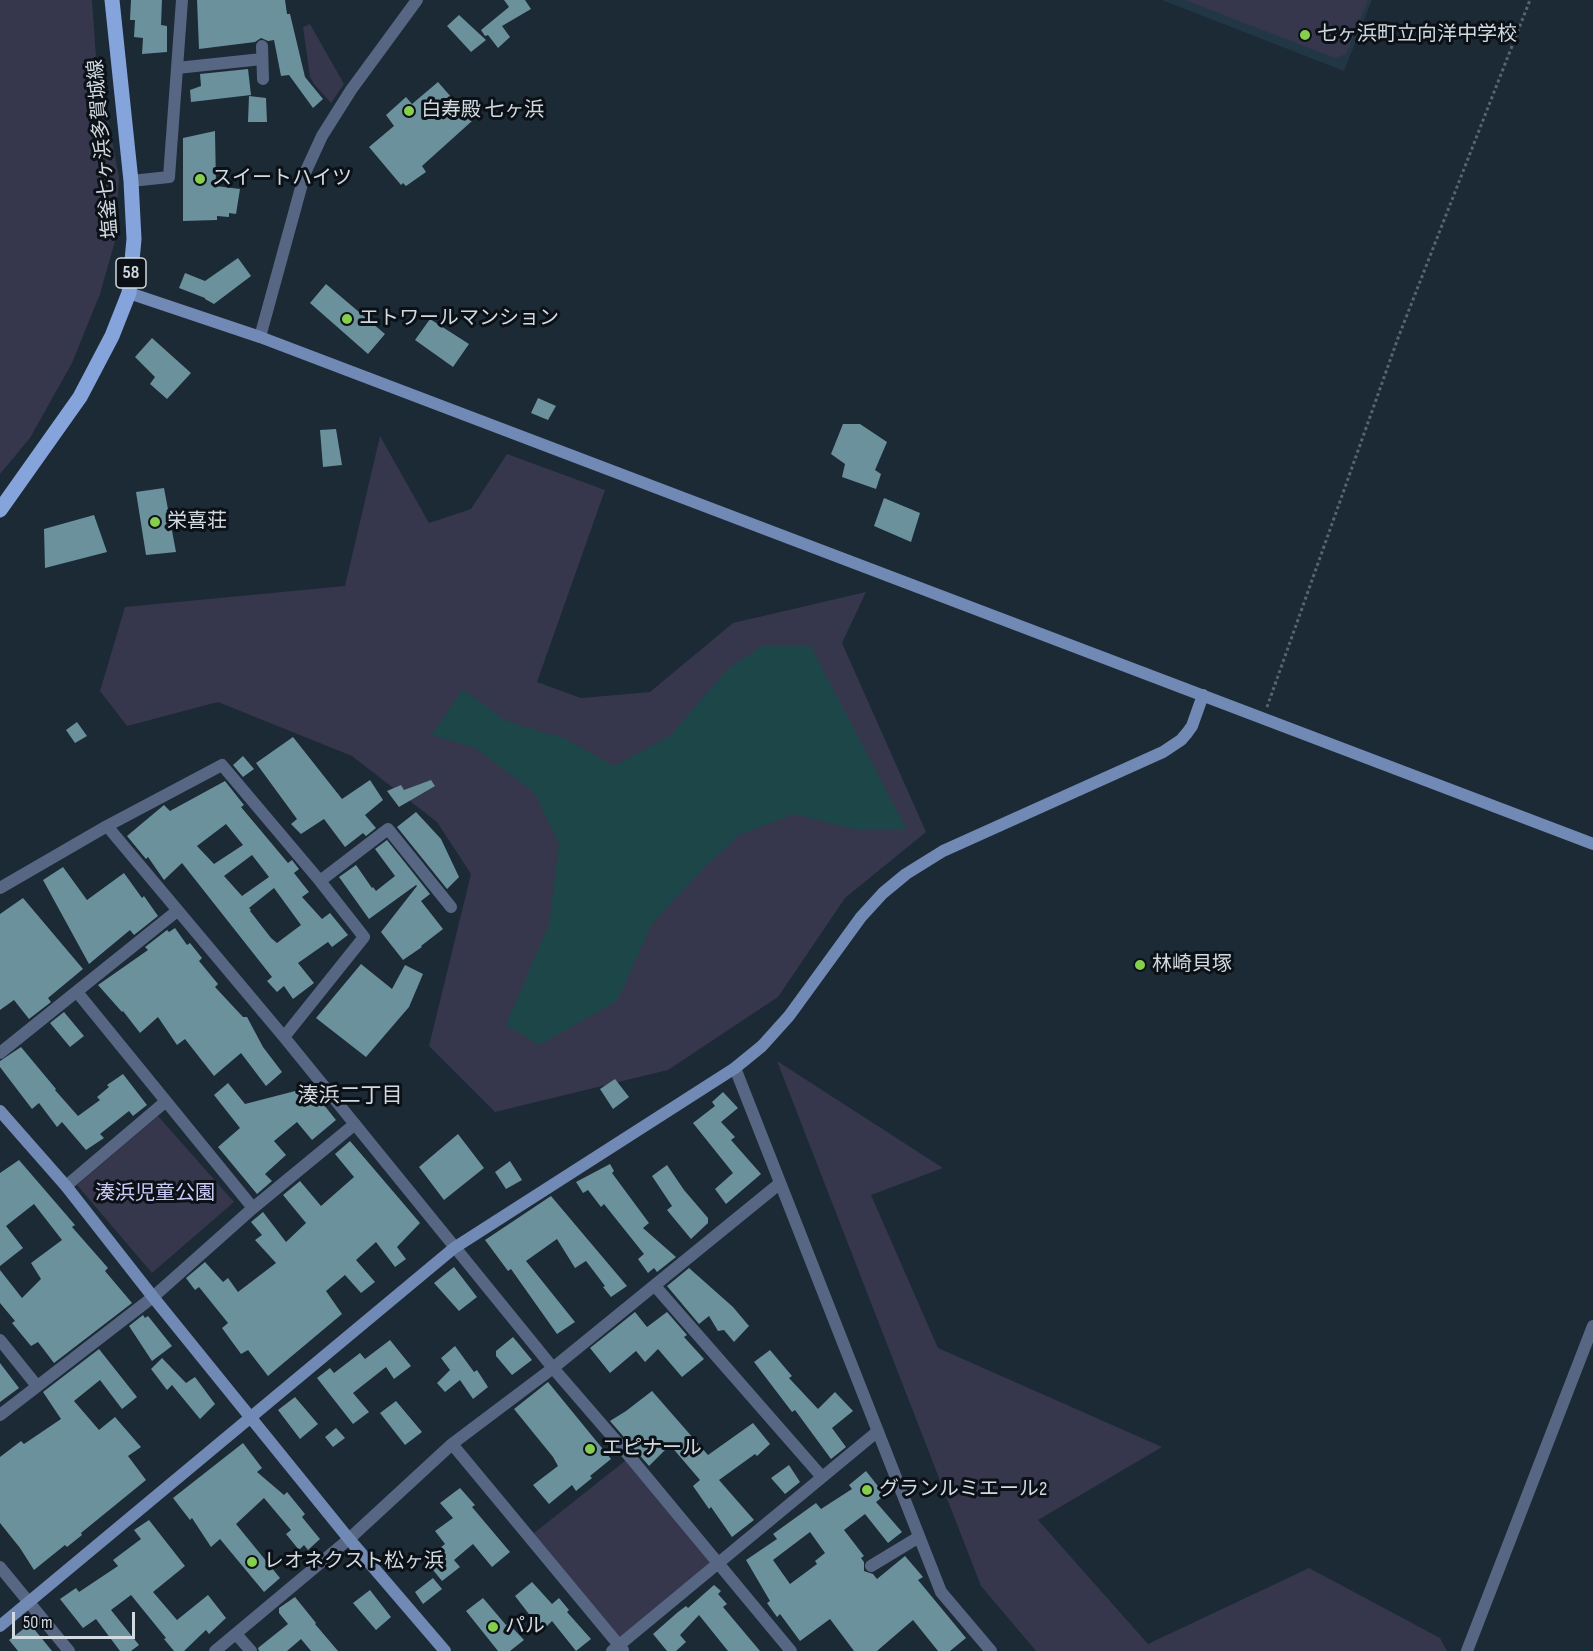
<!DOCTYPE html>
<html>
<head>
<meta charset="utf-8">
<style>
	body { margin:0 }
	#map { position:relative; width:1593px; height:1651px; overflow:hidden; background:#1b2a34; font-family:"Sofia Sans Condensed",sans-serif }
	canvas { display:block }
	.scale { position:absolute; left:12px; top:1612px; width:123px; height:27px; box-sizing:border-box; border:3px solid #d1dae1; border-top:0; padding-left:8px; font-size:18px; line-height:21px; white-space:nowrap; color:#d1dae1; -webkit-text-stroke:4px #0b1116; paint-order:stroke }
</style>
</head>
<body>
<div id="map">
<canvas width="1593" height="1651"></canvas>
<div class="scale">50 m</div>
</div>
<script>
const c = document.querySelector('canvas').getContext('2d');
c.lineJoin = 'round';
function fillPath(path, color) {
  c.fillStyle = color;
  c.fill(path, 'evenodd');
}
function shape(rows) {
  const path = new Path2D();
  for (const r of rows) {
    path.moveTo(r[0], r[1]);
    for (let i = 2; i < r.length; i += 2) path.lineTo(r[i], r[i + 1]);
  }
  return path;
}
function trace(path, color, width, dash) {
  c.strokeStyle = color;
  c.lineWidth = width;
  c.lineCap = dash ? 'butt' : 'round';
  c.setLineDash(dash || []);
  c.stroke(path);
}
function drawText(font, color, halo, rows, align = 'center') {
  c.font = font + ' "Sofia Sans Condensed","Noto Sans JP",sans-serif';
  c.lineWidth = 6;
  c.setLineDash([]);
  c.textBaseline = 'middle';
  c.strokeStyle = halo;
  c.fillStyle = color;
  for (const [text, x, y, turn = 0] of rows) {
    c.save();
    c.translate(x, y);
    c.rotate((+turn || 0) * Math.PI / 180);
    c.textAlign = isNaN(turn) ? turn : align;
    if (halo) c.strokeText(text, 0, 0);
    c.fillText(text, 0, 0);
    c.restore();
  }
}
const built = shape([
	[1162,0,1372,0,1344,71]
]);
const green = shape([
	[0,0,92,0,96,57,119,177,115,241,100,294,72,363,30,438,0,474],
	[1185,0,1368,0,1346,54,1335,58],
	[310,24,344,84,331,103,314,84,310,77,303,27],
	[380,436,429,523,471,509,507,454,605,490,537,682,581,698,650,692,733,623,866,592,842,643,926,832,845,898,778,997,668,1070,495,1112,429,1046,471,874,437,822,352,756,218,702,127,726,100,691,125,607,345,586],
	[777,1061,943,1168,871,1195,938,1348,1162,1447,1038,1520,1148,1644,1309,1568,1440,1638,1447,1651,1036,1651,981,1586],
	[158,1116,234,1202,152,1273,77,1185],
	[630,1457,718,1563,619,1645,529,1537]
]);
const water = shape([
	[763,645,810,645,907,830,857,830,794,814,739,835,700,872,652,924,617,1001,539,1045,506,1025,549,924,559,844,534,792,475,748,432,735,463,689,506,721,566,739,614,766,670,736,727,670]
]);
const building = shape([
	[131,0,162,0,161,25,167,26,167,52,142,54,143,38,134,37,135,20,130,20],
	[197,0,285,0,287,14,290,14,305,77,323,99,313,108,289,75,281,76,274,40,268,41,261,38,255,42,199,49],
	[504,0,525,0,531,9,502,26,510,37,498,48,488,35,485,36,481,30,509,7],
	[459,15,486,40,471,52,447,26],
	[248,69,251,95,191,102,190,90,201,86,200,74],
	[438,82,472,121,422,166,426,172,406,186,403,183,401,185,369,147,394,126,386,115,406,97,412,104],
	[249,96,266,98,267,122,248,122],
	[215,131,216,186,240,189,236,214,229,213,229,217,217,216,217,220,183,221,183,138],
	[238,258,251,276,214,304,205,299,205,298,179,288,185,273,205,281],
	[326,284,385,334,368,354,310,303],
	[430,319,469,344,453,367,415,340],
	[152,338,191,373,167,399,150,384,155,377,135,357],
	[538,398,556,406,548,420,531,413],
	[843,424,860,424,887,442,875,470,881,474,876,489,842,477,845,464,831,454],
	[336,429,342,465,323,467,320,430],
	[164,488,176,552,146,555,136,492],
	[884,498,920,513,911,542,874,526],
	[94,515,107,552,45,568,44,529],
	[77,722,87,736,75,743,66,730],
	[293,737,342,799,370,780,383,800,365,815,376,828,366,836,363,833,345,847,324,819,301,834,291,824,297,819,256,763],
	[243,756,254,769,243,777,233,765],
	[431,780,435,786,399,807,387,791,401,785,404,790],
	[225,781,244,805,241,807,288,863,292,860,299,869,294,873,309,892,302,897,322,919,330,913,348,935,332,947,328,942,298,963,314,983,293,999,284,986,277,992,267,981,272,977,182,863,164,880,148,857,146,859,127,836,164,805,170,811],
	[226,824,243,845,214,864,197,846],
	[252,855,269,877,242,896,224,876],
	[274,888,301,925,277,943,271,938,250,911,251,910,249,908],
	[416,812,441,839,459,877,447,889,397,827],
	[387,840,430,894,421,901,443,929,421,946,422,947,403,960,381,932,417,886,416,885,369,919,339,877,356,865,372,888,373,887,376,891,395,876,375,849],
	[63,867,87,900,124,873,142,898,144,896,158,916,134,935,130,930,89,964,43,880],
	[23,898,83,969,48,998,51,1002,29,1019,14,1000,0,1010,0,914],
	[175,928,187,945,190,943,202,958,199,961,218,984,215,987,243,1017,247,1017,263,1047,282,1072,266,1086,241,1053,214,1076,185,1039,177,1045,158,1017,140,1033,123,1011,122,1012,98,985,148,950,145,947,167,930,169,932],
	[361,964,392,989,405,965,423,974,409,1007,366,1057,316,1018],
	[64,1012,84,1036,70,1047,50,1023],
	[21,1047,56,1089,55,1090,78,1116,100,1100,97,1097,109,1087,107,1085,123,1074,147,1105,133,1116,129,1111,100,1134,104,1138,86,1150,62,1122,57,1127,39,1103,32,1109,0,1067,0,1061],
	[615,1079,629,1097,613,1109,600,1089],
	[228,1083,245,1104,299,1090,313,1105,320,1100,336,1120,312,1140,297,1122,274,1141,286,1155,265,1174,272,1181,257,1194,218,1147,240,1128,214,1095],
	[723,1092,738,1108,721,1122,735,1137,731,1140,761,1174,726,1204,715,1189,733,1173,693,1123,715,1106,712,1102],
	[458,1134,484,1168,444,1200,419,1167],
	[350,1141,420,1223,397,1247,406,1259,395,1267,376,1242,356,1260,375,1282,361,1293,345,1275,326,1291,342,1314,268,1376,248,1350,241,1354,222,1328,228,1323,199,1287,195,1290,186,1278,205,1262,223,1282,228,1278,238,1292,276,1263,255,1240,262,1235,251,1222,263,1212,286,1242,306,1223,283,1195,300,1181,321,1206,354,1177,335,1154],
	[19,1160,75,1225,72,1227,108,1268,105,1271,132,1303,54,1363,38,1342,31,1346,12,1323,15,1321,0,1303,0,1270,22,1298,41,1279,31,1263,62,1240,34,1204,6,1226,23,1248,0,1266,0,1173],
	[510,1161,522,1180,506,1189,495,1172],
	[610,1164,614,1171,612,1173,649,1223,643,1228,676,1257,657,1272,654,1268,648,1273,638,1259,644,1254,604,1204,601,1207,588,1190,583,1193,576,1182],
	[667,1165,684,1190,708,1218,708,1223,691,1239,667,1210,672,1206,652,1176],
	[551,1196,627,1286,611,1297,603,1287,605,1286,586,1261,575,1268,557,1239,526,1261,575,1322,557,1334,511,1269,508,1271,485,1240],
	[454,1267,477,1297,459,1311,434,1283],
	[689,1268,733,1307,749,1326,734,1342,724,1330,718,1331,709,1316,699,1324,667,1286],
	[635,1312,647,1327,667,1312,687,1335,684,1337,704,1359,682,1377,658,1349,645,1362,636,1351,610,1373,590,1348],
	[143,1315,145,1318,148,1316,172,1346,152,1361,129,1326],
	[513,1337,532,1360,512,1375,496,1356,496,1351],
	[390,1340,411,1366,394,1379,386,1367,353,1393,369,1412,353,1424,317,1378,330,1368,334,1373,360,1353,365,1359],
	[455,1346,474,1372,477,1370,488,1387,473,1399,460,1380,445,1392,437,1383,450,1370,441,1358],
	[99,1349,137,1397,122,1409,100,1380,74,1401,99,1430,115,1417,141,1447,128,1456,146,1480,81,1533,82,1535,67,1547,65,1545,34,1570,20,1548,0,1523,0,1457,21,1441,24,1444,61,1419,43,1392],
	[770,1350,792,1376,789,1378,818,1409,835,1392,853,1411,832,1428,846,1447,831,1459,795,1410,792,1412,754,1362],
	[162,1358,186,1383,195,1377,215,1404,200,1419,172,1385,167,1390,151,1369],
	[0,1363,19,1388,0,1402],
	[548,1382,611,1459,590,1476,592,1478,576,1491,572,1485,549,1504,533,1485,558,1466,553,1457,514,1409],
	[652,1391,708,1455,753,1423,770,1444,757,1456,755,1454,719,1480,754,1520,732,1537,711,1507,709,1509,693,1486,700,1480,670,1445,649,1466,610,1421,626,1411],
	[295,1397,318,1424,300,1439,278,1410],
	[396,1401,422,1432,405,1445,380,1413],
	[336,1428,345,1438,333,1447,325,1437],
	[243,1443,262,1468,257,1472,284,1495,287,1492,305,1514,302,1517,320,1539,308,1550,304,1545,299,1550,286,1534,291,1530,264,1498,236,1524,280,1578,264,1592,220,1539,211,1547,192,1518,190,1520,173,1498],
	[789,1465,800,1482,785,1494,771,1478],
	[866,1471,885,1495,876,1502,902,1532,888,1543,865,1514,844,1530,864,1556,861,1558,864,1562,864,1571,873,1574,877,1579,905,1556,923,1577,918,1580,966,1638,950,1651,938,1651,913,1620,877,1651,854,1651,830,1619,800,1641,780,1614,777,1617,767,1603,770,1601,746,1560,777,1539,773,1534,816,1503,821,1509,852,1489,849,1485],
	[810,1532,825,1553,815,1561,817,1564,790,1584,773,1560],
	[460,1488,475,1505,472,1507,510,1552,492,1567,473,1544,454,1560,460,1567,442,1581,425,1560,445,1544,435,1531,453,1518,440,1503],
	[149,1520,185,1566,153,1592,177,1620,208,1595,226,1618,209,1634,206,1630,184,1651,174,1651,164,1639,166,1638,131,1595,111,1610,139,1645,131,1651,120,1651,96,1619,83,1628,60,1599,76,1588,79,1592,118,1566,113,1560,141,1539,134,1530],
	[433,1578,442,1589,423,1604,415,1592],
	[532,1582,552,1604,559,1598,569,1610,567,1612,591,1639,576,1651,552,1621,542,1631,515,1596],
	[714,1585,721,1591,718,1594,727,1604,723,1607,760,1651,728,1651,699,1615,680,1635,686,1642,676,1651,667,1651,653,1634,678,1612,686,1606,688,1608],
	[370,1590,391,1617,376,1630,353,1603],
	[295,1597,316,1623,315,1624,338,1651,311,1651,301,1639,287,1651,259,1651,258,1648,288,1624,279,1613,279,1608],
	[483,1598,506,1625,508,1623,524,1640,510,1651,498,1651,466,1611],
	[30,1624,52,1651,18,1651,9,1640]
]);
const path = shape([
	[1267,707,1398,338,1530,0]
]);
const street = shape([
	[262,46,263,79],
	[177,68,262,59],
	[131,181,169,177,182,0],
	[260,337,305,173,322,136,351,90,417,0],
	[107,826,284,1037,553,1368,630,1457,791,1651],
	[320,881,388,829,451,907],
	[0,888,107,826,222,765,320,881,364,937,284,1037],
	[77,992,253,1208],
	[0,1053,177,911],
	[735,1068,941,1592,991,1651],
	[66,1186,165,1102],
	[655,1286,822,1477],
	[0,1340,37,1386],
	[0,1415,153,1297,253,1208,355,1124],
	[452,1444,623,1650],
	[871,1566,919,1537],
	[0,1567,69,1651],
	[236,1634,251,1651],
	[215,1651,349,1539,452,1444,553,1368,779,1184],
	[612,1651,878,1431],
	[1467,1651,1593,1326]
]);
const secondary = shape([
	[129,293,260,337,1593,844],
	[0,1111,66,1186,153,1297,349,1539,445,1651],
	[0,1626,454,1248,735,1068,762,1046,789,1016,861,917,883,893,906,874,943,851,1163,752,1181,740,1187,733,1192,726,1203,695]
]);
const primary = shape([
	[0,510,80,397,112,336,129,293,134,239,131,181,112,0]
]);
const markers = [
	[1305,35,6,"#85cf4d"],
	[409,111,6,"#85cf4d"],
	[200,179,6,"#85cf4d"],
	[347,319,6,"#85cf4d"],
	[155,522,6,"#85cf4d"],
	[1140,965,6,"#85cf4d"],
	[590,1449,6,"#85cf4d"],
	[867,1490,6,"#85cf4d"],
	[252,1562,6,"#85cf4d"],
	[493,1627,6,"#85cf4d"]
];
const shields = [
	[131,273,30]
];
const shieldNames = [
	["58",131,273]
];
const poiNames = [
	["七ヶ浜町立向洋中学校",1317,35],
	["白寿殿 七ヶ浜",421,111],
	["スイートハイツ",212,179],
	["エトワールマンション",359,319],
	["栄喜荘",167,522],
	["林崎貝塚",1152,965],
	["エピナール",602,1449],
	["グランルミエール2",879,1490],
	["レオネクスト松ヶ浜",264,1562],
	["パル",505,1627]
];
const streetNames = [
	["塩釜七ヶ浜多賀城線",104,149,-95]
];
const parkNames = [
	["湊浜児童公園",155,1194]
];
const neighbourhoodNames = [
	["湊浜二丁目",350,1097]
];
fillPath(built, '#223745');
fillPath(green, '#36374d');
fillPath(water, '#1d4648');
fillPath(building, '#6b919d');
trace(path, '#58656e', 3, [3, 3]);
trace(street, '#576682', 12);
trace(secondary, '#7189b5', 12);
trace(primary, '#85a4dc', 15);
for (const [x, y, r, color] of markers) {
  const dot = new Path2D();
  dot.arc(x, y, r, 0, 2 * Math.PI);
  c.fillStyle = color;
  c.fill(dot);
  trace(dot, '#0b1116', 2);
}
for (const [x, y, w] of shields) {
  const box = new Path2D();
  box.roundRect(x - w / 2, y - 15, w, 30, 4.5);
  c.fillStyle = '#0b1116';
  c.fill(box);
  trace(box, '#d1dae1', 1.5);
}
drawText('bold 18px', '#d1dae1', null, shieldNames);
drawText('20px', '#d1dae1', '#0b1116', poiNames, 'left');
drawText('20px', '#d1dae1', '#0b1116', streetNames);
drawText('20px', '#caccf8', '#0b1116', parkNames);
drawText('21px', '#d1dae1', '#0b1116', neighbourhoodNames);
</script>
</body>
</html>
